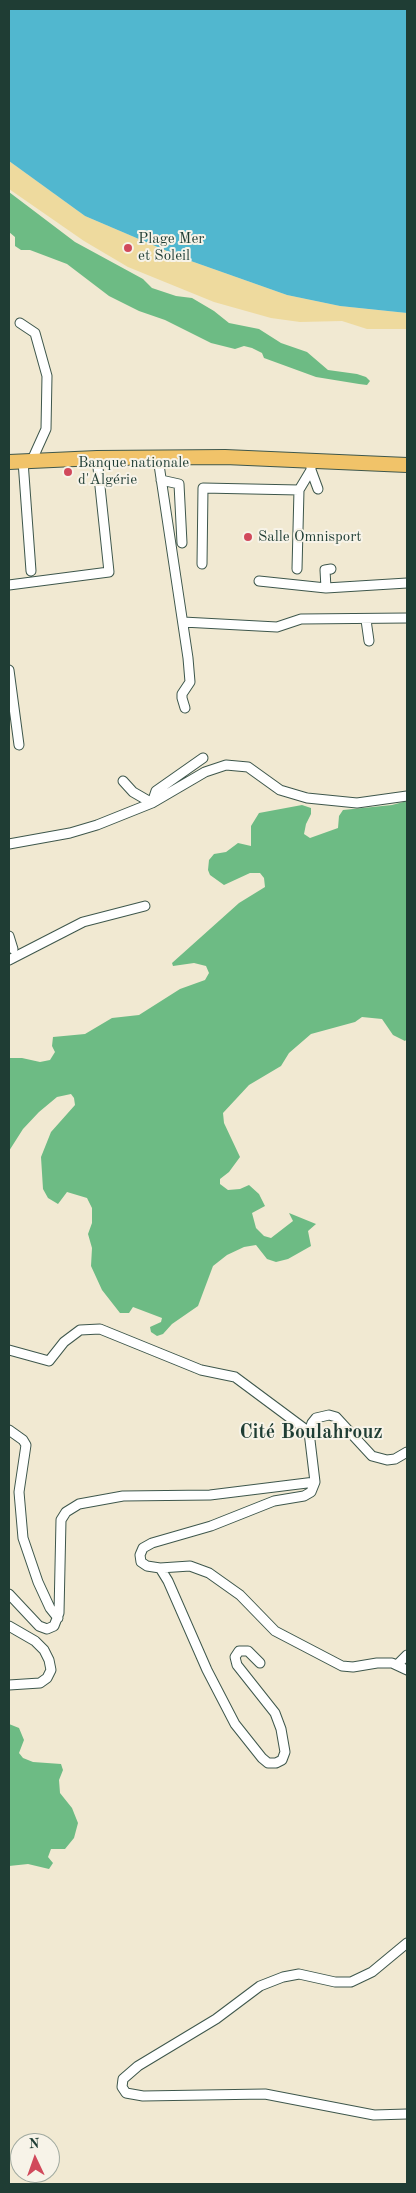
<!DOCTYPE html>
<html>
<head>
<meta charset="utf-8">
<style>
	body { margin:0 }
	#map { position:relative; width:416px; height:2193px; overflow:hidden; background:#f1e9d2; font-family:"Old Standard TT",serif }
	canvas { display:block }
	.frame { position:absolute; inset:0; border:10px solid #1f3d34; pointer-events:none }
	.north { position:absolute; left:10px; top:2133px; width:50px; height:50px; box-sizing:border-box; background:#f7f3e8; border:1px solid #a1aaa0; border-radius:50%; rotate:357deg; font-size:14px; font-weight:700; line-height:20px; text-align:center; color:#1f3d34 }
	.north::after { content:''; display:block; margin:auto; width:18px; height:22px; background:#d1495b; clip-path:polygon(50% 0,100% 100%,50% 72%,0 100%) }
</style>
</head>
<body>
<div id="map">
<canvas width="416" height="2193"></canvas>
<div class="frame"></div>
<div class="north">N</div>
</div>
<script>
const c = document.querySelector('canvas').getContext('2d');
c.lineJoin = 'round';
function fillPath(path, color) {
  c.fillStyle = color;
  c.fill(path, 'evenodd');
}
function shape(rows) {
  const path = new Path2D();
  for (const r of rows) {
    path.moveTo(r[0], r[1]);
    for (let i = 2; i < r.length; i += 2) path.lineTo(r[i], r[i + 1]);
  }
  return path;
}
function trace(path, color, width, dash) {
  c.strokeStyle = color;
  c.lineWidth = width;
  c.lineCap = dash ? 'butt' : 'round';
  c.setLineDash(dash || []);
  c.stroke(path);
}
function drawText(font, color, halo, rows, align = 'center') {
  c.font = font + ' "Old Standard TT",serif';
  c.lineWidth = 4;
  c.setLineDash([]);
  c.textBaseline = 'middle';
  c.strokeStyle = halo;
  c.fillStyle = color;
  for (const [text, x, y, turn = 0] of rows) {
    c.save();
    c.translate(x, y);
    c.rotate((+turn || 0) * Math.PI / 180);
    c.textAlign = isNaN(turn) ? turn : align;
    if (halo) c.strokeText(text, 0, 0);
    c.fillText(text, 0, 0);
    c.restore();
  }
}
const forest = shape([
	[9,192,75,242,143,279,152,288,176,296,192,298,214,311,229,323,259,329,281,343,307,352,328,370,357,374,366,377,370,381,367,385,359,384,316,377,264,358,262,353,252,348,244,346,235,349,211,343,165,320,139,311,109,296,67,264,30,250,21,250,15,246,15,237,9,232],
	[407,801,407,1039,405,1041,393,1035,382,1019,362,1017,355,1022,311,1034,289,1053,281,1066,249,1085,223,1113,224,1123,240,1157,229,1172,220,1179,220,1184,228,1190,240,1189,249,1185,259,1194,265,1206,252,1213,256,1228,264,1236,271,1238,293,1221,289,1213,316,1224,308,1231,311,1246,288,1259,276,1262,267,1259,256,1245,244,1247,227,1255,213,1266,198,1306,172,1324,163,1334,157,1336,151,1332,150,1327,161,1322,162,1318,133,1307,129,1313,120,1313,102,1290,91,1266,92,1248,88,1234,92,1223,92,1208,87,1198,67,1192,58,1204,48,1198,43,1189,41,1157,51,1132,75,1105,74,1098,71,1094,57,1097,39,1112,23,1129,9,1151,9,1058,22,1058,40,1062,50,1060,55,1052,52,1046,53,1037,85,1034,112,1018,139,1015,180,989,205,980,209,973,206,966,194,963,173,966,172,963,239,903,265,887,264,878,260,873,250,873,224,885,210,875,208,870,209,860,214,854,226,852,238,843,251,846,251,826,259,813,302,805,311,808,311,814,306,824,304,834,310,838,338,828,339,816,343,810,392,805],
	[9,1724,19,1728,24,1740,19,1753,23,1758,33,1762,61,1764,63,1770,59,1780,60,1793,72,1808,78,1823,74,1838,65,1849,51,1849,48,1857,53,1863,49,1869,28,1864,9,1866]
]);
const sand = shape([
	[9,161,85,216,188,260,287,295,340,306,407,313,407,329,367,329,342,321,300,322,271,318,214,302,128,267,84,241,9,189]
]);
const water = shape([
	[9,9,407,9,407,313,340,306,287,295,188,260,85,216,9,161]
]);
const minor = shape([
	[20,323,35,333,47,376,46,429,32,460],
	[158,458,188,658,190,682,182,694,182,698,185,708],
	[311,460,311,470,318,489],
	[23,461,31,571],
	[161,480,179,484,182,543],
	[299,490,311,470],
	[202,564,203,488,299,490,297,569],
	[259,581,326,588,407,583],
	[9,585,109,572,97,458],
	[326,588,325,570,331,569],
	[366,620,369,641],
	[183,622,277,627,301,619,407,618],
	[9,670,19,745],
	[123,781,133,792,152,803,156,791,203,758],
	[9,844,70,833,97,825,152,803,205,772,226,765,248,767,280,790,307,798,357,803,407,796],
	[9,936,13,949],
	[9,960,83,922,145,906],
	[9,1350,49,1361,64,1342,80,1330,100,1329,201,1370,235,1377,309,1432,315,1482],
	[9,1430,23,1440,26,1445,19,1492,23,1538,38,1582,50,1608,58,1618],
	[309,1432,312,1423,316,1418,329,1415,336,1417,372,1456,387,1460,395,1459,407,1452],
	[160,1568,168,1581,207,1670,235,1724,262,1758,268,1763,276,1763,282,1760,285,1752,281,1729,275,1713,237,1665,235,1657,239,1651,248,1651,260,1663],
	[9,1594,39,1626,47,1629,54,1626,59,1613,61,1520,66,1512,79,1504,123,1496,210,1495,315,1482,311,1492,304,1496,274,1501,211,1526,152,1543,143,1548,140,1555,141,1562,147,1566,160,1568,190,1566,209,1573,240,1595,275,1631,342,1666,353,1667,377,1663,392,1663,407,1670],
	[9,1626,35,1641,44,1650,49,1660,51,1670,47,1678,40,1683,9,1685],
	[397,1665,407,1655],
	[407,1943,372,1972,351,1982,335,1982,299,1974,283,1977,260,1986,216,2019,138,2066,123,2079,122,2087,126,2093,143,2096,265,2094,374,2115,407,2114]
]);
const primary = shape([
	[9,462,97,458,225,457,407,465]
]);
const markers = [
	[128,248,5,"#d1495b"],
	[68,472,5,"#d1495b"],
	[248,537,5,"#d1495b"]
];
const poiNames = [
	["Plage Mer",138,239],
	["et Soleil",138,256],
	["Banque nationale",78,463],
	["d'Algérie",78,480],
	["Salle Omnisport",258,537]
];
const districtNames = [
	["Cité Boulahrouz",311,1433]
];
fillPath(forest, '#6dbb84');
fillPath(sand, '#eeda9e');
fillPath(water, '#51b7cf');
trace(minor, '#3e574c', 11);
trace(primary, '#3e574c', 16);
trace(minor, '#fff', 9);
trace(primary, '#f1c369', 14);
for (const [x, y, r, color] of markers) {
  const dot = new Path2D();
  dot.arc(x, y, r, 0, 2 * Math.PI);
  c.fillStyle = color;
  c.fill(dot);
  trace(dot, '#f7f3e8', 2);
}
drawText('15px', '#1f3d34', '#f7f3e8', poiNames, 'left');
drawText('bold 20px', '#1f3d34', '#f7f3e8', districtNames);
</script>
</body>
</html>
